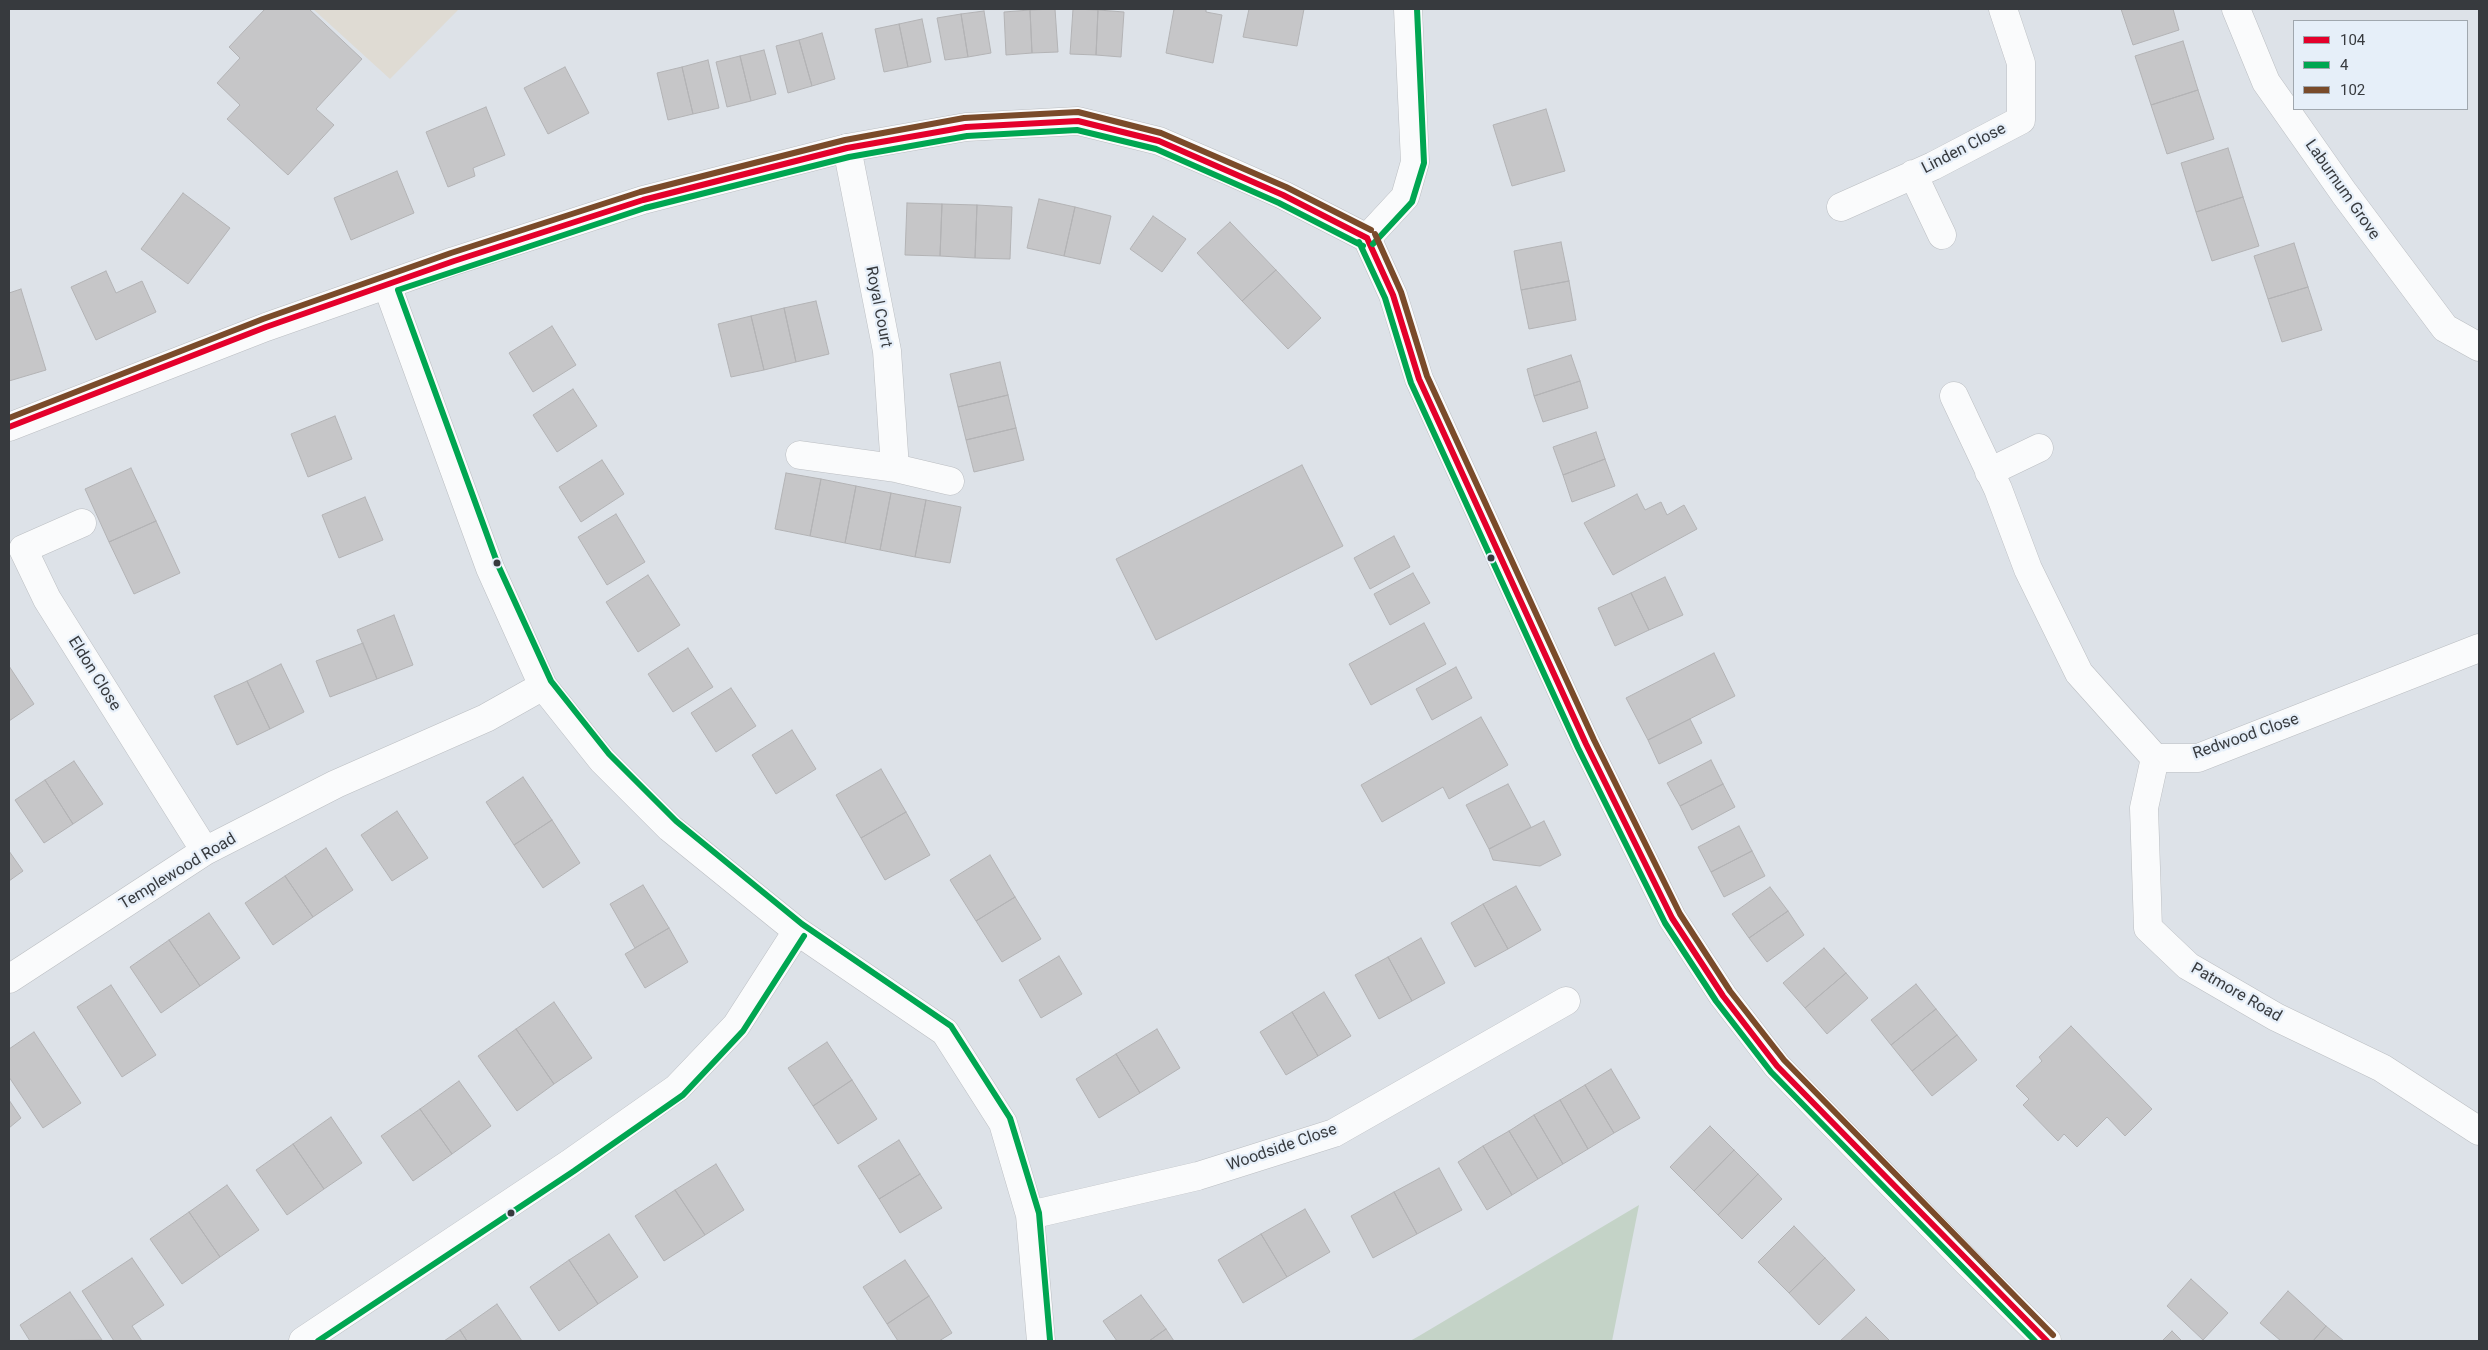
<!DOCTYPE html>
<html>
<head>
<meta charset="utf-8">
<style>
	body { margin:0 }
	#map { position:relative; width:2488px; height:1350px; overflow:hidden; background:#dde2e8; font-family:Roboto,sans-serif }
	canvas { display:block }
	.frame { position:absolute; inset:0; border:10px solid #373a3e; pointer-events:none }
	.legend { position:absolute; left:2293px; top:20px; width:175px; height:90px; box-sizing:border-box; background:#e6eff9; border:1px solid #a0a7ae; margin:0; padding:6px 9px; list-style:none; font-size:15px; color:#373a3e }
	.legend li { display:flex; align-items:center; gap:10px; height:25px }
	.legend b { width:25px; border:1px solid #a0a7ae }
</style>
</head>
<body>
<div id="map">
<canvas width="2488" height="1350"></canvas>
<div class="frame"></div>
<ul class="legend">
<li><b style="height:6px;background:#e4002b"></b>104</li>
<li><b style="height:6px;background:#00a651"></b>4</li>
<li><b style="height:6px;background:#7a4b2a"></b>102</li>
</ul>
</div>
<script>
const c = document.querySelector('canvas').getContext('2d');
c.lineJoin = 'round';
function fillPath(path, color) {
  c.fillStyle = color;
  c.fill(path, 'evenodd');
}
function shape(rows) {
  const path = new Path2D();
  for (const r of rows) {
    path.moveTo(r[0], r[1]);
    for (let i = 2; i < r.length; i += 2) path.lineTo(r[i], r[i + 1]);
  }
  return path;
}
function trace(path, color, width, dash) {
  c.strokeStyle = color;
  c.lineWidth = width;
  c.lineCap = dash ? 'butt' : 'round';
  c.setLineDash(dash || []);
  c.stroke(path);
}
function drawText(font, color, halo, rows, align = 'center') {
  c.font = font + ' Roboto,sans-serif';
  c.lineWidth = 4.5;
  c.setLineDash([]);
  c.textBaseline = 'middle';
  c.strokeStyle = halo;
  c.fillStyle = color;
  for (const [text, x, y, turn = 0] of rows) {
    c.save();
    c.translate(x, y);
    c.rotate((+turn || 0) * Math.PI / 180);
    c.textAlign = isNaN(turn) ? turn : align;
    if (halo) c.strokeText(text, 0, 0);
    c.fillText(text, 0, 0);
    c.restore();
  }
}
const education = shape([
	[313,9,459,9,390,79]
]);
const green = shape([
	[1639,1205,1612,1341,1410,1341,1419,1336]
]);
const building = shape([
	[265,9,309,9,362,59,316,109,334,125,288,175,227,119,240,105,217,83,240,58,229,47,265,9],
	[1055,9,1058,52,1032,53,1030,10,1055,9],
	[1073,9,1098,10,1096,55,1070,54,1073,9],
	[1174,9,1206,9,1206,12,1222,15,1213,63,1166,53,1174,9],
	[1249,9,1304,9,1297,46,1243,37,1249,9],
	[2121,9,2173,9,2179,30,2133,45,2121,9],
	[1030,10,1032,53,1006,55,1004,12,1030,10],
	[1098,10,1124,12,1121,57,1096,55,1098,10],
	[984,11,991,53,968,57,961,14,984,11],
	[961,14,968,57,945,60,937,18,961,14],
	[922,19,931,62,908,67,899,24,922,19],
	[899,24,908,67,884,72,875,29,899,24],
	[822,33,835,79,812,86,799,40,822,33],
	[799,40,812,86,788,93,776,46,799,40],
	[2183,41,2198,90,2151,105,2135,56,2183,41],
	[764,50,776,94,751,101,740,56,764,50],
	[740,56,751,101,727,107,716,62,740,56],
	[708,60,719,108,693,114,682,67,708,60],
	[565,67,589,113,548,134,524,88,565,67],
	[682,67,693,114,668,120,657,73,682,67],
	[2198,90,2214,139,2167,154,2151,105,2198,90],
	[486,107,505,155,473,168,475,176,448,187,426,132,486,107],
	[1546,109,1565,171,1512,186,1493,125,1546,109],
	[2228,148,2243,197,2196,212,2181,163,2228,148],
	[397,171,414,213,351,240,334,198,397,171],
	[183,193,230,228,188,284,141,249,183,193],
	[2243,197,2259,246,2212,261,2196,212,2243,197],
	[1039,199,1075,207,1064,256,1027,248,1039,199],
	[907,203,942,204,940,256,905,255,907,203],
	[942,204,977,205,975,258,940,256,942,204],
	[977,205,1012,207,1010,259,975,258,977,205],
	[1075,207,1111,216,1100,264,1064,256,1075,207],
	[1153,216,1186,239,1162,272,1130,249,1153,216],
	[1230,222,1276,270,1242,301,1197,253,1230,222],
	[1561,242,1569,281,1521,290,1514,251,1561,242],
	[2294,243,2308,287,2268,299,2254,256,2294,243],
	[1276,270,1321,318,1288,349,1242,301,1276,270],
	[106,271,116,293,142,281,156,312,96,340,71,287,106,271],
	[1569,281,1576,320,1529,329,1521,290,1569,281],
	[2308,287,2322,330,2282,342,2268,299,2308,287],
	[21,289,46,370,9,381,9,293,21,289],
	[816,301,829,354,796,362,784,308,816,301],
	[784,308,796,362,764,370,751,316,784,308],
	[751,316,764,370,731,377,718,324,751,316],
	[552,326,576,365,533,392,509,353,552,326],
	[1571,355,1580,381,1534,396,1527,369,1571,355],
	[1000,362,1008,395,958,407,950,374,1000,362],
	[1580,381,1588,408,1543,422,1534,396,1580,381],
	[573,389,597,426,557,452,533,415,573,389],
	[1008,395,1016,428,966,440,958,407,1008,395],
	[335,416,352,459,308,477,291,434,335,416],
	[1016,428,1024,460,974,472,966,440,1016,428],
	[1596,432,1605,459,1563,475,1553,447,1596,432],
	[1605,459,1615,486,1572,502,1563,475,1605,459],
	[602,460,624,494,581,522,559,487,602,460],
	[1302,465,1343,546,1156,640,1116,559,1302,465],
	[131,468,156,521,109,542,85,489,131,468],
	[786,473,821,479,810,536,775,529,786,473],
	[821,479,856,486,845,543,810,536,821,479],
	[856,486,891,493,880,550,845,543,856,486],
	[891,493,926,500,915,557,880,550,891,493],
	[1637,494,1645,510,1661,502,1667,515,1684,505,1697,529,1613,575,1584,523,1637,494],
	[365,497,383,540,339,558,322,515,365,497],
	[926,500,961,507,950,563,915,557,926,500],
	[616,514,645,562,607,585,578,537,616,514],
	[156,521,180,573,134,594,109,542,156,521],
	[1394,536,1410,567,1370,589,1354,558,1394,536],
	[1413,573,1430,603,1390,625,1374,594,1413,573],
	[648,575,680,625,638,652,606,602,648,575],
	[1665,577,1683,615,1649,630,1631,593,1665,577],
	[1631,593,1649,630,1615,646,1598,608,1631,593],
	[394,615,413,665,377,679,357,630,394,615],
	[1424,623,1446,664,1371,705,1349,664,1424,623],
	[363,643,377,679,330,697,316,661,363,643],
	[688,648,713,687,673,712,648,674,688,648],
	[1714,653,1735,696,1648,740,1626,698,1714,653],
	[281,664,304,712,270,729,247,681,281,664],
	[9,666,34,704,9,721,9,666],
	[1456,667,1472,698,1432,720,1416,689,1456,667],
	[247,681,270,729,237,745,214,696,247,681],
	[731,688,756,726,716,752,691,713,731,688],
	[1481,717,1508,765,1449,799,1443,787,1382,822,1361,785,1481,717],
	[1690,719,1702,743,1659,764,1648,740,1690,719],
	[792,730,816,769,776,794,752,755,792,730],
	[1711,760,1723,784,1680,806,1667,783,1711,760],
	[74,761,103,804,73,824,45,780,74,761],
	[881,769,906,812,861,838,836,795,881,769],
	[523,777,552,820,514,845,486,802,523,777],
	[45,780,73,824,44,843,15,800,45,780],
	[1508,784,1531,827,1489,849,1466,805,1508,784],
	[1723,784,1735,807,1692,830,1680,806,1723,784],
	[397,811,428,858,392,881,361,835,397,811],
	[906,812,930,855,885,880,861,838,906,812],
	[552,820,580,863,543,888,514,845,552,820],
	[1544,821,1561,855,1540,866,1493,860,1489,849,1544,821],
	[1739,826,1752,851,1711,872,1698,847,1739,826],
	[326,848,353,890,313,917,285,876,326,848],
	[9,851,23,871,9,881,9,851],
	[1752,851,1765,876,1724,897,1711,872,1752,851],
	[990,855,1015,897,976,921,950,880,990,855],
	[285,876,313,917,273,945,245,903,285,876],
	[643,885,669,928,635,948,610,904,643,885],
	[1516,886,1541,930,1508,949,1483,904,1516,886],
	[1770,887,1788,911,1749,938,1732,914,1770,887],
	[1015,897,1041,939,1002,962,976,921,1015,897],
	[1483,904,1508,949,1475,967,1451,923,1483,904],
	[1788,911,1804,935,1767,962,1749,938,1788,911],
	[209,913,240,958,200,986,169,940,209,913],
	[669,928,688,962,645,988,625,954,669,928],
	[1421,938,1445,983,1412,1001,1388,957,1421,938],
	[169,940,200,986,161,1013,130,967,169,940],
	[1824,948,1846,973,1805,1008,1783,983,1824,948],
	[1059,956,1082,994,1041,1018,1019,980,1059,956],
	[1388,957,1412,1001,1379,1019,1355,975,1388,957],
	[1846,973,1868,998,1827,1034,1805,1008,1846,973],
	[1916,984,1936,1009,1891,1045,1871,1020,1916,984],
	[111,985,156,1055,122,1077,77,1007,111,985],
	[1324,992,1351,1036,1318,1056,1292,1012,1324,992],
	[554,1002,592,1058,554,1084,516,1029,554,1002],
	[1936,1009,1957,1035,1912,1071,1891,1045,1936,1009],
	[1292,1012,1318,1056,1286,1075,1260,1032,1292,1012],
	[2071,1026,2152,1109,2125,1136,2107,1117,2077,1147,2064,1134,2058,1141,2023,1105,2029,1099,2016,1086,2042,1061,2039,1057,2071,1026],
	[516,1029,554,1084,517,1111,478,1056,516,1029],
	[1157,1029,1180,1068,1140,1093,1116,1054,1157,1029],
	[34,1032,81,1103,43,1128,9,1077,9,1049,34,1032],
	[1957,1035,1977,1060,1932,1096,1912,1071,1957,1035],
	[827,1042,852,1080,813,1106,788,1068,827,1042],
	[1116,1054,1140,1093,1099,1118,1076,1079,1116,1054],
	[1611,1069,1640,1118,1614,1133,1585,1085,1611,1069],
	[852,1080,877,1119,838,1144,813,1106,852,1080],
	[459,1081,491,1126,452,1154,420,1109,459,1081],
	[1585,1085,1614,1133,1588,1149,1560,1100,1585,1085],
	[9,1100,21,1118,9,1128,9,1100],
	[1560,1100,1588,1149,1563,1164,1534,1115,1560,1100],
	[420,1109,452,1154,413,1181,381,1136,420,1109],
	[1534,1115,1563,1164,1538,1179,1509,1131,1534,1115],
	[331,1117,362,1163,324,1189,293,1144,331,1117],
	[1710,1126,1734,1150,1694,1191,1670,1167,1710,1126],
	[1509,1131,1538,1179,1512,1195,1483,1146,1509,1131],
	[899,1140,920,1174,879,1199,858,1166,899,1140],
	[293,1144,324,1189,287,1215,256,1170,293,1144],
	[1483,1146,1512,1195,1487,1210,1458,1162,1483,1146],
	[1734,1150,1758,1174,1718,1215,1694,1191,1734,1150],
	[716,1164,744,1210,705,1235,675,1190,716,1164],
	[1439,1168,1462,1210,1417,1234,1394,1192,1439,1168],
	[920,1174,942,1208,900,1233,879,1199,920,1174],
	[1758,1174,1782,1199,1742,1239,1718,1215,1758,1174],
	[227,1185,259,1230,220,1257,189,1212,227,1185],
	[675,1190,705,1235,664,1261,635,1216,675,1190],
	[1394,1192,1417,1234,1373,1258,1351,1216,1394,1192],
	[1305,1209,1330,1252,1287,1277,1261,1234,1305,1209],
	[189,1212,220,1257,182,1284,150,1239,189,1212],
	[1794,1226,1825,1258,1789,1293,1758,1262,1794,1226],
	[609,1234,638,1277,598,1304,569,1260,609,1234],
	[1261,1234,1287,1277,1243,1303,1218,1260,1261,1234],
	[132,1258,164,1305,132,1326,142,1341,114,1341,82,1291,132,1258],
	[1825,1258,1855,1290,1819,1325,1789,1293,1825,1258],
	[569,1260,598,1304,559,1331,530,1287,569,1260],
	[905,1260,929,1296,887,1324,863,1287,905,1260],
	[2191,1279,2228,1313,2203,1340,2167,1306,2191,1279],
	[2288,1291,2326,1326,2313,1341,2281,1341,2260,1323,2288,1291],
	[70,1292,102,1340,30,1341,20,1325,70,1292],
	[1141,1295,1166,1329,1149,1341,1117,1341,1103,1321,1141,1295],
	[929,1296,952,1333,939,1341,898,1341,887,1324,929,1296],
	[497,1304,522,1341,467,1341,460,1330,497,1304],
	[1866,1317,1890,1341,1840,1341,1866,1317],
	[2326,1326,2344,1341,2313,1341,2326,1326],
	[1166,1329,1174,1341,1149,1341,1166,1329],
	[460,1330,467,1341,444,1341,460,1330],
	[2172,1331,2182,1341,2162,1341,2172,1331]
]);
const minor = shape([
	[2236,9,2266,82,2344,193,2445,328,2479,347],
	[847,148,887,351,895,468],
	[1913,174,1942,235],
	[1841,207,1933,166,2021,120,2021,63,2003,9],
	[387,285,490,568,543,686,602,760,670,828,797,931,945,1032,1003,1123,1030,1215,1041,1341],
	[1954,396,1998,489,2028,569,2079,673,2155,758,2198,758,2479,648],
	[800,455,895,468,950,481],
	[1989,472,2039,448],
	[82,523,23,549,47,599,205,851],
	[2155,758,2144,808,2148,928,2188,966,2276,1017,2382,1068,2479,1131],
	[9,979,205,851,336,784,486,718,543,686],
	[1030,1215,1198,1176,1334,1133,1566,1001],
	[303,1341,569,1164,677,1088,736,1026,797,931]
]);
const tertiary = shape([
	[1367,238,1405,197,1415,162,1408,9]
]);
const primary = shape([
	[9,427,266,327,454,261,643,200,847,148,966,127,1078,121,1159,141,1229,171,1283,195,1367,238,1393,295,1419,379,1586,744,1672,918,1723,996,1777,1066,1967,1262,2047,1341]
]);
const bus1 = shape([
	[1367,238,1393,295,1419,379,1586,744,1672,918,1723,996,1777,1066,2047,1341],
	[9,427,266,327,454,261,643,200,847,148,966,127,1078,121,1159,141,1283,195,1367,238]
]);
const bus2 = shape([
	[1359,242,1385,298,1411,383,1578,748,1665,923,1716,1001,1771,1072,2035,1341],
	[1373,244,1412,202,1424,163,1417,9],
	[1050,1340,1039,1213,1010,1118,951,1026,802,924,676,821,609,754,551,681,498,565,398,290,645,208,849,157,967,136,1077,130,1156,149,1279,203,1363,246],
	[318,1341,574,1171,683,1095,743,1031,804,936]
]);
const bus3 = shape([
	[1375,234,1401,292,1427,376,1594,740,1680,914,1730,991,1784,1060,2053,1335],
	[9,418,263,319,451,253,640,192,845,140,964,118,1078,112,1161,133,1286,187,1371,230]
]);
const markers = [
	[1491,558,4.5,"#373a3e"],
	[497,563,4.5,"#373a3e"],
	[511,1213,4.5,"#373a3e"]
];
const streetNames = [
	["Linden Close",1964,149,-27],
	["Laburnum Grove",2342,190,55],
	["Royal Court",878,307,79],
	["Eldon Close",94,674,58],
	["Redwood Close",2246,737,-19],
	["Templewood Road",178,872,-31],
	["Patmore Road",2236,993,30],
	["Woodside Close",1282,1148,-19]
];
fillPath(education, '#dfdbd3');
fillPath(green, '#c4d3c7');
fillPath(building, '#c6c6c8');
trace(building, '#b3b3b5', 1);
trace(minor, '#bbbec2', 29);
trace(tertiary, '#bbbec2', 29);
trace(primary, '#bbbec2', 29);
trace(minor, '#fafbfc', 28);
trace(tertiary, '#fafbfc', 28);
trace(primary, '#fafbfc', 28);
trace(bus1, '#e4002b', 6);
trace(bus2, '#00a651', 6);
trace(bus3, '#7a4b2a', 6);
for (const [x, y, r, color] of markers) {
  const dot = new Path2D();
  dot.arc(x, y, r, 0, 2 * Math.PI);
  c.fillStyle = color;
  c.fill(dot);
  trace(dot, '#e6eff9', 2);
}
drawText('16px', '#373a3e', '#e6eff9', streetNames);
</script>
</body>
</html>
